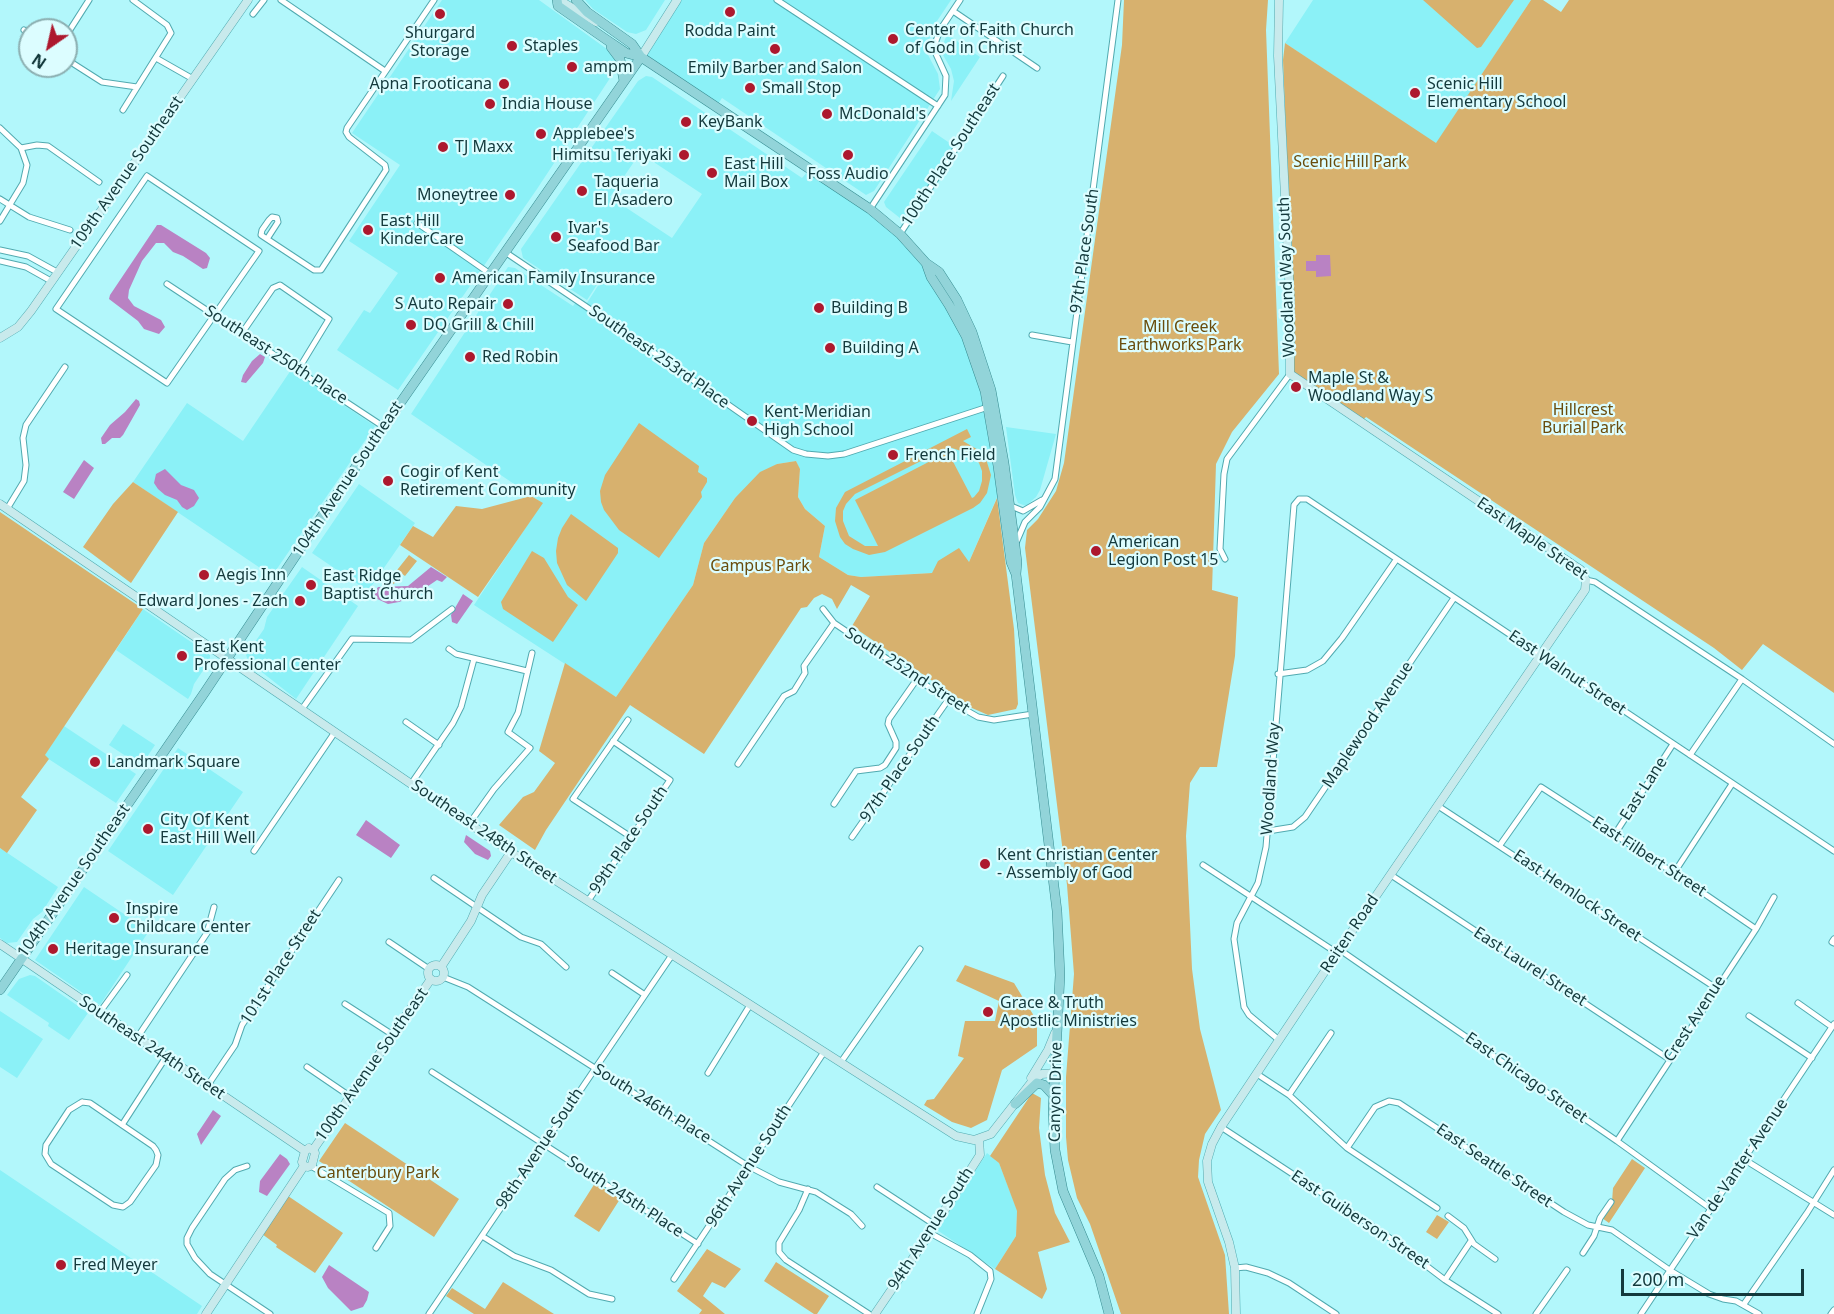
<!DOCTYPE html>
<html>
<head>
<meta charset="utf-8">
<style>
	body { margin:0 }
	#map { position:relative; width:1834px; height:1314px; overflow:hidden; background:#b2f7fb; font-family:"Noto Sans",sans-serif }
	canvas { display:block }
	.north { position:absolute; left:18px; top:18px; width:60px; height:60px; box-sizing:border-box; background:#dcfdff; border:2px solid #8cafb1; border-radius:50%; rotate:214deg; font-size:16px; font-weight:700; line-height:24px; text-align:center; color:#13393c }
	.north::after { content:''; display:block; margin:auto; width:21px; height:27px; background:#ad182e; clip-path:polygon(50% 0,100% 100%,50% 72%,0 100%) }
	.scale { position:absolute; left:1621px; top:1269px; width:183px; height:27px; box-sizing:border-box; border:3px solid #13393c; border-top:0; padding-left:8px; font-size:18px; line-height:21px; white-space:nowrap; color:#13393c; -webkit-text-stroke:4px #dcfdff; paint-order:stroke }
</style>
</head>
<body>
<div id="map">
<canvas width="1834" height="1314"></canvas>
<div class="north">N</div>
<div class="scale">200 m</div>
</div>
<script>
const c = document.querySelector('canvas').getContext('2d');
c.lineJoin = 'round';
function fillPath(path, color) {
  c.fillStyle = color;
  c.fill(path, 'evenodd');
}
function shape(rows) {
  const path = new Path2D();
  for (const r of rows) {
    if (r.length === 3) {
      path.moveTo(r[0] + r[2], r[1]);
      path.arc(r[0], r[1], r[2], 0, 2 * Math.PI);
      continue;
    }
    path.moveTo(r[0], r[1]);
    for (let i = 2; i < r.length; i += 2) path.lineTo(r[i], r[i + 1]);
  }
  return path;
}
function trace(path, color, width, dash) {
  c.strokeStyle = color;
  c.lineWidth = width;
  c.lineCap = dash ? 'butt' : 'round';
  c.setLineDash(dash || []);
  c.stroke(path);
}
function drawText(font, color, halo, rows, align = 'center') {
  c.font = font + ' "Noto Sans",sans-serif';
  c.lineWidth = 4.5;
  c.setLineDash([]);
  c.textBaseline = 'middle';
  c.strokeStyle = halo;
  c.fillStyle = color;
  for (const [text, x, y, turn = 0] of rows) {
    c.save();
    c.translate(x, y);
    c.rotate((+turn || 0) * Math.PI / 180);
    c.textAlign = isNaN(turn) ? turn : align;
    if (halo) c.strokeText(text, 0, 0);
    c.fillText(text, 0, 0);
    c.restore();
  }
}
const built = shape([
	[442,0,539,0,611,52,618,66,537,189,398,390,337,350,364,310,370,313,398,273,349,241,400,165,352,133],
	[585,0,665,0,646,30,636,34,627,32,593,9],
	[677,0,951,0,935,24,928,43,927,53,938,74,940,89,874,191,866,195,722,98,716,107,641,57],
	[1313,0,1531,0,1436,144,1285,43],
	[947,34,980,57,951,101,954,81,951,69,943,55,944,42],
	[646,76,652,77,802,178,810,169,900,234,943,282,968,332,1004,481,965,571,861,577,848,575,819,557,825,526,805,509,798,497,800,470,796,461,777,464,735,498,704,543,693,585,616,697,474,605,542,503,411,414,508,267,515,268,573,306,577,301,585,306,601,281,600,280,587,300,523,258,521,249,638,81],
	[640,153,702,194,672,238,610,197],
	[932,131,954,146,905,222,886,207,884,202],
	[291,370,375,426,272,576,133,482,187,403,243,441],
	[1006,427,1056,434,1040,490,1036,497,1026,506,1018,503,1015,495],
	[359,484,415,523,368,591,312,553],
	[302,567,358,606,296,699,249,662,246,655,264,629,267,617],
	[143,609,210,655,210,660,194,684,191,694,188,699,116,650],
	[123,724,155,745,141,766,109,745],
	[64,726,136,774,116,803,44,756],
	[178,748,243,792,173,895,108,851],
	[0,848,58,887,42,912,33,919,17,942,7,943,0,938],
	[84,887,149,931,100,1005,35,960],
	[30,975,35,976,88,1013,69,1040,48,1026,49,1023,7,995,19,979],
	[0,1011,43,1039,17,1078,0,1067],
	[987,1153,999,1163,1017,1210,1016,1236,995,1269,937,1230],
	[0,1170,202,1306,197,1314,0,1314]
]);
const green = shape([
	[1124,0,1268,0,1266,30,1279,374,1232,432,1216,464,1212,590,1238,597,1235,656,1217,767,1200,767,1190,783,1186,836,1192,969,1200,1029,1221,1110,1205,1134,1199,1160,1198,1177,1225,1255,1229,1314,1121,1314,1090,1224,1077,1198,1068,1160,1066,1137,1066,1077,1074,974,1067,885,1025,548,1027,530,1038,519,1056,491,1064,463,1122,45],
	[1423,0,1514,0,1481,47,1477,48],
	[1531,0,1543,0,1561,12,1569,0,1834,0,1834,693,1763,644,1742,670,1714,648,1366,417,1361,422,1290,374,1295,355,1283,60,1285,43,1436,143],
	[639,423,699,466,698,472,707,478,707,482,701,492,702,497,659,558,619,530,604,510,601,502,600,491,605,475],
	[967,429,971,437,963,441,980,451,986,459,991,475,987,493,980,503,973,508,885,552,869,555,853,549,845,544,840,537,835,521,836,508,845,492],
	[952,448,970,454,979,463,982,471,982,481,979,491,974,497,972,498,948,452,855,500,878,546,865,546,849,536,843,521,843,511,846,504,855,494,945,449],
	[796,461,800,469,798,497,805,509,825,526,819,557,848,575,861,577,932,573,938,561,959,548,969,562,997,498,1014,629,1018,704,1016,709,988,715,972,708,852,626,870,596,851,585,837,609,832,599,822,594,814,598,807,607,801,608,704,754,630,705,546,830,535,850,499,825,523,797,534,792,555,763,539,751,565,663,616,697,693,585,704,543,735,498,760,472,777,464],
	[133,482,178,512,131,583,83,547,113,504],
	[531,496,543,503,478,597,400,545,413,526,433,537,456,506,482,509],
	[0,512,143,609,45,755,49,759,21,797,37,810,7,853,0,848],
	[571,514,618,548,618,553,586,601,567,585,557,563,556,551,558,538,562,528],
	[532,551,544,558,568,597,578,605,553,642,503,609,501,602],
	[409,555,417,561,405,576,401,573,395,583,393,584,390,579],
	[965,965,1014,983,1037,1021,1037,1046,1002,1070,987,1120,971,1128,952,1122,924,1105,927,1100,934,1099,964,1058,958,1056,965,1021,995,1021,999,1001,956,981],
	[1032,1093,1041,1098,1039,1128,1045,1175,1055,1213,1070,1242,1038,1252,1047,1289,1042,1299,995,1269,1016,1236,1017,1211,999,1163,990,1156],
	[345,1123,459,1199,434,1237,319,1161],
	[1632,1159,1645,1168,1609,1223,1602,1218,1612,1202,1613,1188],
	[595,1183,620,1199,599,1232,574,1216],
	[288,1196,343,1233,315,1273,276,1247,277,1245,262,1234],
	[1437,1215,1449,1222,1437,1239,1426,1232],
	[707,1249,741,1269,725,1288,712,1282,703,1296,725,1314,699,1314,702,1310,677,1291],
	[776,1262,829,1296,817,1314,814,1314,764,1281],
	[503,1282,554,1314,474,1314,446,1296,452,1288,485,1309]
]);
const water = shape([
	[157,225,161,225,206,253,210,258,207,268,203,269,183,256,173,252,164,243,156,243,142,261,129,290,128,298,134,306,161,320,165,327,159,334,144,329,138,321,109,299,110,295],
	[1316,255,1330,255,1331,276,1316,277,1316,271,1306,271,1306,261,1316,261],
	[260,354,265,357,263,363,246,383,241,382,243,375,252,361],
	[136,399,139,401,140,405,123,435,120,438,112,438,105,444,102,444,101,438,110,425,125,412],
	[84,460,94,468,74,499,63,492],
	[165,469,181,485,194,490,199,498,194,506,187,510,182,507,177,500,165,495,158,489,154,483,156,474],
	[431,567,447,577,442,582,437,580,412,597,399,602,388,604,371,596,378,587,408,586],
	[463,594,473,601,457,624,452,622,451,615],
	[366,820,400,845,391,858,356,835],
	[466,835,490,851,491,856,488,860,475,854,464,842],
	[213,1110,221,1116,201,1145,197,1134],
	[280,1154,287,1159,290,1164,267,1196,259,1192,260,1181],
	[329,1265,369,1292,367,1300,363,1307,351,1311,328,1288,322,1277]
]);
const street = shape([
	[281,0,385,71],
	[777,0,938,106],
	[953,11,1037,68],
	[253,14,264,0],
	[24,30,30,34],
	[66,36,89,0],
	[156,58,193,79],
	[66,59,102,82,137,87],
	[123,110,171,33,167,25,133,0],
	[0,128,21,148,27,165,23,183,0,221],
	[21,148,37,145,48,146,99,182],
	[147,176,259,251,167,383,56,309,147,176],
	[0,199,29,217,70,230],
	[870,209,945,95,946,76,936,54,936,41,940,30,960,0],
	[417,223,489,273],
	[900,234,1003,76],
	[267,239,278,222,277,218,272,217,269,220,262,230,261,235,267,239,314,270,321,270,386,170,385,165,380,161,349,137,346,132,347,128,434,0],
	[0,250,28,256,57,272],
	[505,252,640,343,793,450,806,454,828,456,844,454,988,407],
	[0,261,26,267,51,281],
	[167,284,384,427],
	[242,333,273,288,280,285,329,319,298,370],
	[1032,335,1072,342],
	[1011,506,1023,511,1042,500],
	[7,509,24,481,26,465,23,438,26,425,65,367],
	[1016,543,1025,522,1040,507,1055,479,1118,0],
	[1225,559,1220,549,1224,474,1227,459,1290,374],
	[1586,580,1595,582,1742,679,1834,744],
	[823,609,834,623,948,700,978,717,994,720,1033,714],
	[449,649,456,654,527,671],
	[1278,674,1307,670,1323,661,1342,638,1396,560],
	[302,709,352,639,411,640,452,609],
	[628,720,573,799,631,837],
	[406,722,439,745],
	[1690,755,1742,679],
	[738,764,784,696,794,691,805,673,804,666,834,623],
	[411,784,453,723,461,707,474,659],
	[834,804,856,771,880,768,885,765,896,748,896,742,888,724,889,719,917,679],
	[1438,806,1716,988],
	[469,824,494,789,530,748,508,732,518,713,532,653],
	[1268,831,1293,827,1305,817,1454,598],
	[1615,834,1673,744],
	[852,837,948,700],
	[1500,845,1541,787,1674,873,1756,929],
	[254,851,335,732],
	[1203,865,1337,953],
	[1674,873,1732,784],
	[1391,875,1669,1059],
	[434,878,521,937,541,944,566,967],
	[588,901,670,780,613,741],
	[1834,939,1832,942,1834,943],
	[389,942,429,969],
	[1340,950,1617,1141,1711,1209],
	[612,973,645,995],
	[443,977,468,987,748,1166,779,1182,816,1192,851,1214,862,1226],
	[1798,1003,1832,1027],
	[345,1004,393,1035],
	[100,1012,127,975],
	[1749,1016,1812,1058],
	[137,1038,207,933,214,907],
	[1279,1040,1249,1015,1244,1007,1234,939,1237,923,1258,883,1266,847,1294,505,1299,499,1307,499,1834,851],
	[841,1062,920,949],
	[307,1067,351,1097],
	[432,1072,698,1244],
	[708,1073,750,1005],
	[1257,1074,1289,1095,1347,1148,1375,1107,1389,1101,1399,1103,1564,1212,1588,1225,1612,1230,1671,1271,1709,1294,1723,1299,1736,1301,1759,1314],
	[208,1085,235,1045,242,1025,339,880],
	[1289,1095,1331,1033],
	[82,1102,90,1103,153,1146,156,1150,158,1155,156,1165,130,1202,123,1207,113,1205,51,1164,45,1154,46,1145,69,1110,82,1102],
	[122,1125,166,1057],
	[1221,1127,1387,1236,1445,1280,1498,1314],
	[1617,1141,1756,929,1774,897],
	[1347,1148,1437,1208],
	[1745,1160,1834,1215],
	[247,1166,235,1170,225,1179,192,1228,187,1238,187,1244,195,1258,210,1274,270,1314],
	[311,1166,389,1213,390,1226,376,1248],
	[877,1187,935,1225],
	[808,1189,799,1210,779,1243,779,1252,786,1260,869,1314],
	[1448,1216,1464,1228,1474,1244,1495,1259],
	[930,1233,970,1255,990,1271,991,1279,977,1314],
	[482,1236,514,1256,551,1270,589,1294,612,1299],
	[1583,1253,1594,1236,1600,1218,1611,1202],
	[1235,1268,1246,1267,1268,1273,1289,1283,1336,1314],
	[674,1279,824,1052],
	[1445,1280,1471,1241],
	[1744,1304,1807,1213,1834,1170],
	[429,1314,672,955],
	[1536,1314,1567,1270],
	[1641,1314,1834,1024],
	[1831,1314,1834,1310]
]);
const secondary = shape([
	[559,0,596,22],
	[641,57,677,0],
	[0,338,18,327,31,311,248,0],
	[0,504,511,852,956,1136,974,1140,991,1134,1034,1079,1042,1074,1055,1073],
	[0,944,305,1151],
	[436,973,8],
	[441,967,471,921,482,895,511,852],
	[1031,1078,1048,1050,1055,1033],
	[309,1148,313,1150,315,1153,312,1165,308,1167,304,1166,302,1162,305,1151,309,1148],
	[313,1150,431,979],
	[206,1314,304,1166],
	[875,1314,930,1233,980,1155,979,1139],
	[1236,1314,1235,1268,1229,1242,1208,1182,1207,1161,1212,1144,1221,1127,1337,953,1585,590,1586,580,1581,570,1290,374,1290,297,1278,56,1279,0]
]);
const primary = shape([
	[557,0,558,6,604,38,626,53,641,57,870,209,900,234,926,263,939,272,957,300,972,332,991,390,1004,463,1015,546,1017,562,1016,574,1057,911,1060,975,1053,1110,1055,1150,1063,1191,1099,1276,1109,1314],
	[576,0,587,12,632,44,641,57],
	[611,47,620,59,624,81],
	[926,263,931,277,949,305,966,336,985,391,998,466,1011,562,1016,574],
	[0,990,205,692,330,504,641,57],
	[1015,1104,1037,1083,1044,1085,1054,1096]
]);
const markers = [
	[730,12,6,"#ad182e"],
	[440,14,6,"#ad182e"],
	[893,39,6,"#ad182e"],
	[512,46,6,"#ad182e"],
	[775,49,6,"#ad182e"],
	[572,67,6,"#ad182e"],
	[504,84,6,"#ad182e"],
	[750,88,6,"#ad182e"],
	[1415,93,6,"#ad182e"],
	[490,104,6,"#ad182e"],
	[827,114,6,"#ad182e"],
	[686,122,6,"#ad182e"],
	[541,134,6,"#ad182e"],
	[443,147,6,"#ad182e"],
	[684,155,6,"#ad182e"],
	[848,155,6,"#ad182e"],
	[712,173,6,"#ad182e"],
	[582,191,6,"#ad182e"],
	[510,195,6,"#ad182e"],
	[368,230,6,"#ad182e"],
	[556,237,6,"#ad182e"],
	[440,278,6,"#ad182e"],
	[508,304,6,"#ad182e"],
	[819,308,6,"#ad182e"],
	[411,325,6,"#ad182e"],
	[830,348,6,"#ad182e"],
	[470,357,6,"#ad182e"],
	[1296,387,6,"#ad182e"],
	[752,421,6,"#ad182e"],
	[893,455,6,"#ad182e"],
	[388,481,6,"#ad182e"],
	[1096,551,6,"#ad182e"],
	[204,575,6,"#ad182e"],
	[311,585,6,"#ad182e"],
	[300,601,6,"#ad182e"],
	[182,656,6,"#ad182e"],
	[95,762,6,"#ad182e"],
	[148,829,6,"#ad182e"],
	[985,864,6,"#ad182e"],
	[114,918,6,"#ad182e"],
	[53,949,6,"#ad182e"],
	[988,1012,6,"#ad182e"],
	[61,1265,6,"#ad182e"]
];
const poiNames = [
	["Center of Faith Church",905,30],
	["of God in Christ",905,48],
	["Rodda Paint",730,31,"center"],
	["Shurgard",440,33,"center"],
	["Storage",440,51,"center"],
	["Staples",524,46],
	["ampm",584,67],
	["Emily Barber and Salon",775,68,"center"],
	["Apna Frooticana",492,84,"right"],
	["Scenic Hill",1427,84],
	["Elementary School",1427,102],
	["Small Stop",762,88],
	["India House",502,104],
	["McDonald's",839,114],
	["KeyBank",698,122],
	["Applebee's",553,134],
	["TJ Maxx",455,147],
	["Himitsu Teriyaki",672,155,"right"],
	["East Hill",724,164],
	["Mail Box",724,182],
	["Foss Audio",848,174,"center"],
	["Taqueria",594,182],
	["El Asadero",594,200],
	["Moneytree",498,195,"right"],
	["East Hill",380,221],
	["KinderCare",380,239],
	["Ivar's",568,228],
	["Seafood Bar",568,246],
	["American Family Insurance",452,278],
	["S Auto Repair",496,304,"right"],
	["Building B",831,308],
	["DQ Grill & Chill",423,325],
	["Building A",842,348],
	["Red Robin",482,357],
	["Maple St &",1308,378],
	["Woodland Way S",1308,396],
	["Kent-Meridian",764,412],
	["High School",764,430],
	["French Field",905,455],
	["Cogir of Kent",400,472],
	["Retirement Community",400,490],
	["American",1108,542],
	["Legion Post 15",1108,560],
	["Aegis Inn",216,575],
	["East Ridge",323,576],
	["Baptist Church",323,594],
	["Edward Jones - Zach",288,601,"right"],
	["East Kent",194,647],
	["Professional Center",194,665],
	["Landmark Square",107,762],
	["City Of Kent",160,820],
	["East Hill Well",160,838],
	["Kent Christian Center",997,855],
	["- Assembly of God",997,873],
	["Inspire",126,909],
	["Childcare Center",126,927],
	["Heritage Insurance",65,949],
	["Grace & Truth",1000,1003],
	["Apostlic Ministries",1000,1021],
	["Fred Meyer",73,1265]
];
const streetNames = [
	["100th Place Southeast",951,155,-57],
	["109th Avenue Southeast",127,173,-55],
	["97th Place South",1085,251,-82],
	["Woodland Way South",1287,277,-92],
	["Southeast 250th Place",276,355,33],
	["Southeast 253rd Place",659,357,35],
	["104th Avenue Southeast",348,479,-56],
	["East Maple Street",1532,539,35],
	["South 252nd Street",907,671,33],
	["East Walnut Street",1567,673,34],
	["Maplewood Avenue",1368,725,-56],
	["97th Place South",900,769,-55],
	["Woodland Way",1271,779,-86],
	["East Lane",1644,789,-57],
	["Southeast 248th Street",484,832,34],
	["99th Place South",629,840,-56],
	["East Filbert Street",1649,857,33],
	["104th Avenue Southeast",74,881,-55],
	["East Hemlock Street",1577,896,34],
	["Reiten Road",1350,934,-56],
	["101st Place Street",281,967,-57],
	["East Laurel Street",1530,967,33],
	["Crest Avenue",1695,1019,-57],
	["Southeast 244th Street",152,1048,34],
	["100th Avenue Southeast",372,1065,-55],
	["East Chicago Street",1526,1078,35],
	["Canyon Drive",1056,1092,-89],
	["South 246th Place",652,1104,32],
	["98th Avenue South",540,1149,-56],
	["96th Avenue South",749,1166,-57],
	["East Seattle Street",1494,1166,34],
	["Van de Vanter Avenue",1738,1169,-56],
	["South 245th Place",625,1197,33],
	["East Guiberson Street",1360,1220,34],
	["94th Avenue South",931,1229,-57]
];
const parkNames = [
	["Scenic Hill Park",1350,162],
	["Mill Creek",1180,327],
	["Earthworks Park",1180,345],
	["Hillcrest",1583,410],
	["Burial Park",1583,428],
	["Campus Park",760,566],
	["Canterbury Park",378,1173]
];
fillPath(built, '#8bf1f7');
fillPath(green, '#d7b16e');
fillPath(water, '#b982c3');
trace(street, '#51aab0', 7);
trace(secondary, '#51aab0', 9);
trace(primary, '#368c91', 10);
trace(street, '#fff', 5);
trace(secondary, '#c8eaec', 8);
trace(primary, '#92d4d9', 9);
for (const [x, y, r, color] of markers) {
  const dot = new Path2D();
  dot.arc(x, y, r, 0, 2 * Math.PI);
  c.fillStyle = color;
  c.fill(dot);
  trace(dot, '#dcfdff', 2);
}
drawText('16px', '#13393c', '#dcfdff', poiNames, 'left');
drawText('16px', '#13393c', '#dcfdff', streetNames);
drawText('16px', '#694c0c', '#dcfdff', parkNames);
</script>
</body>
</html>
